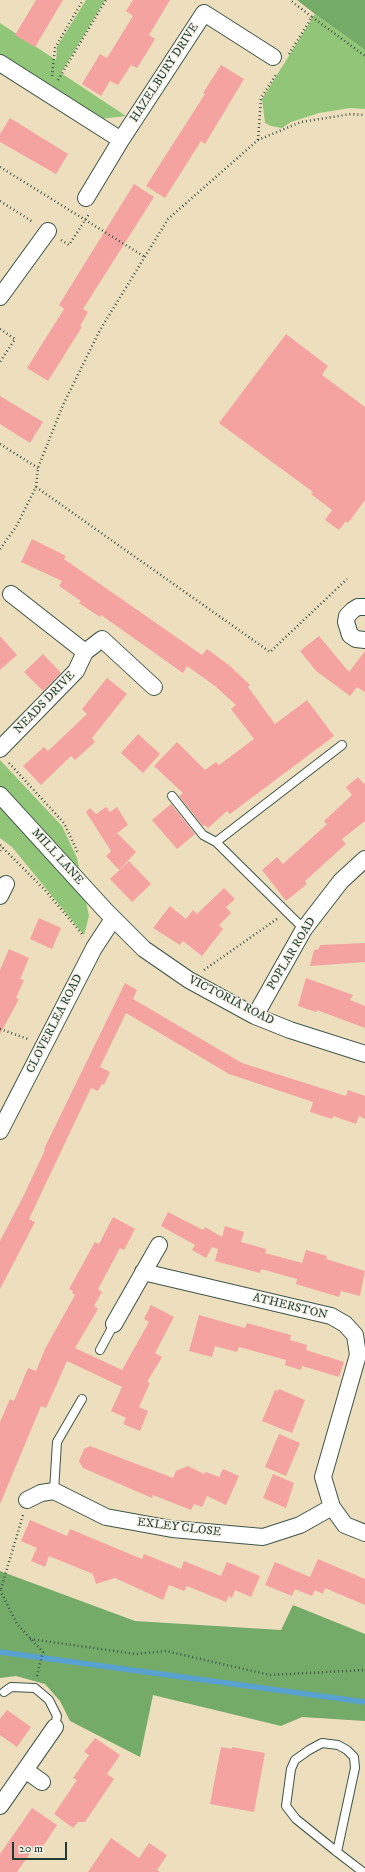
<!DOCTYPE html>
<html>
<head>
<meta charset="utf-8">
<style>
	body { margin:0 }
	#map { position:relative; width:365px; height:1872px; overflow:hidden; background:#eddfbd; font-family:"IM FELL DW Pica",serif }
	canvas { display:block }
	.scale { position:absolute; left:12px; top:1842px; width:55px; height:18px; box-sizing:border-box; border:2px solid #1f3d34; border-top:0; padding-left:5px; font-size:12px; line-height:14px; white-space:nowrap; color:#1f3d34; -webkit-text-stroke:3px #f7f3e8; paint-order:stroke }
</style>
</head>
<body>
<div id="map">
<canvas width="365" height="1872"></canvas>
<div class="scale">20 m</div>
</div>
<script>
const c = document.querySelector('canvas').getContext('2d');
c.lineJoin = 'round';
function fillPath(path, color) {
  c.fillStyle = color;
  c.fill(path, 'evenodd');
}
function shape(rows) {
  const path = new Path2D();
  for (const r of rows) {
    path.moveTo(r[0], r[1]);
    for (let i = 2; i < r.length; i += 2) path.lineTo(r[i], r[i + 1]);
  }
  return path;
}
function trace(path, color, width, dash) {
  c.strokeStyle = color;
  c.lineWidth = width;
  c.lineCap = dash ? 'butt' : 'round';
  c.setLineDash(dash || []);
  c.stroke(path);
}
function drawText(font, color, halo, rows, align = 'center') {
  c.font = font + ' "IM FELL DW Pica",serif';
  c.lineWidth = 3;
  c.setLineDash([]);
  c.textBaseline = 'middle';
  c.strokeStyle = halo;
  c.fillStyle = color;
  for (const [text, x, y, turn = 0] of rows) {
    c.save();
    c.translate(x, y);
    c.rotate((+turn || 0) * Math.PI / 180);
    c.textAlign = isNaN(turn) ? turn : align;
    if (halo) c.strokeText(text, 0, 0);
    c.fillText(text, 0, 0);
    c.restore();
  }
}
const green = shape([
	[86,0,105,0,61,73,126,116,100,119,0,57,0,23,56,60,57,47],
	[315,14,365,50,365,109,350,108,319,113,291,122,282,128,271,126,265,123,262,99],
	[0,760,62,826,77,858,89,916,84,935,12,847,0,838]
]);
const forest = shape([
	[297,0,365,0,365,50,315,14],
	[0,1571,135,1621,281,1630,293,1605,365,1634,365,1721,302,1717,281,1726,153,1695,140,1757,70,1721,60,1701,45,1684,16,1676,0,1678]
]);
const stream = shape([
	[0,1652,365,1702]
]);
const building = shape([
	[36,0,63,0,35,47,15,35],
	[133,0,170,0,149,35,155,39,137,68,131,65,118,85,110,81,101,96,82,84,100,54,107,58,133,16,126,11],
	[221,65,244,79,205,144,201,141,165,198,146,186,205,94,203,93],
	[10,118,68,154,56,174,0,142,0,134],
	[134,184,154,197,83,309,88,312,80,326,82,327,48,381,27,368,64,309,59,305],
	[286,334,328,366,322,375,365,407,365,500,348,523,346,521,339,530,325,520,332,510,311,494,313,492,219,423],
	[0,396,43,422,30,443,0,424],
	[32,539,66,556,64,559,202,655,207,649,230,666,250,685,248,687,275,724,307,700,334,736,230,814,227,811,208,828,205,825,203,826,179,796,183,793,154,766,177,742,205,770,216,762,219,765,254,739,231,709,236,705,215,686,187,666,183,673,101,615,100,617,79,603,81,601,59,586,62,581,21,562],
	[0,636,17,655,0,670],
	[319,636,349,672,365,651,365,692,357,687,350,696,316,671,300,651],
	[43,654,61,673,43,691,24,672],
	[107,678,127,694,92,738,95,742,75,760,71,756,41,785,23,766,44,747,48,751,87,714,82,709],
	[138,734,160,754,143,773,121,753],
	[358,777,364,784,365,783,365,821,342,839,346,844,305,881,307,884,286,901,262,870,277,857,283,864,327,824,324,821,352,795,346,787],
	[171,804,195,834,177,849,152,820],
	[106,807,110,812,117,807,128,825,117,833,136,852,119,870,106,856,111,851,86,812,90,808,96,814],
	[129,861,151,884,132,902,110,879],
	[224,888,235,899,226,907,231,913,219,925,223,929,202,956,183,941,180,945,153,928,170,906,186,919,193,910,197,914],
	[39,918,61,928,52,949,30,939],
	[365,943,365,962,310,966,314,950,319,949,320,945],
	[9,949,29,958,20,979,24,980,16,998,19,999,0,1034,0,970],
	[306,978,353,995,350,1000,365,1006,365,1028,317,1010,316,1012,298,1006],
	[125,983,137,990,133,999,242,1063,346,1096,348,1090,365,1096,365,1119,359,1116,356,1124,333,1116,332,1119,310,1112,313,1102,229,1074,126,1013,100,1067,110,1072,104,1085,102,1084,98,1091,91,1088,29,1219,35,1222,0,1289,0,1241,24,1195,45,1150,44,1149],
	[168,1212,203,1230,205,1227,222,1237,225,1226,244,1232,241,1242,266,1249,265,1253,302,1263,306,1250,327,1256,326,1259,365,1271,360,1296,341,1291,339,1297,296,1284,297,1279,261,1269,260,1273,215,1261,218,1249,212,1247,206,1258,192,1250,195,1245,161,1226],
	[113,1217,135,1229,124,1250,120,1248,98,1289,102,1292,94,1306,98,1309,75,1348,122,1370,149,1322,144,1319,151,1305,174,1317,155,1353,162,1357,147,1382,150,1383,139,1407,148,1411,140,1431,123,1424,126,1418,111,1411,122,1387,67,1361,46,1408,41,1406,0,1504,0,1422,10,1399,14,1401,28,1368,36,1371,45,1349,75,1295,72,1293,73,1291,69,1289,95,1242,99,1244],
	[199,1315,245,1328,247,1323,291,1335,290,1340,307,1345,306,1350,344,1362,339,1377,302,1366,301,1370,285,1365,286,1360,239,1347,237,1352,215,1346,212,1357,189,1351],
	[279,1389,305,1400,292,1433,262,1421,275,1390,278,1391],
	[279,1434,300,1443,286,1476,265,1467],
	[90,1446,173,1478,176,1471,188,1466,204,1474,206,1472,219,1477,223,1469,239,1476,226,1505,207,1496,202,1507,194,1504,191,1510,153,1495,152,1498,83,1468,79,1461,84,1449],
	[273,1474,294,1483,286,1508,263,1498],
	[30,1520,67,1536,70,1529,142,1559,144,1554,181,1569,184,1561,221,1576,227,1562,260,1576,251,1597,235,1590,232,1598,229,1596,226,1602,187,1586,184,1591,169,1585,163,1600,115,1578,96,1584,93,1574,49,1556,45,1567,31,1561,37,1548,21,1541],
	[318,1559,365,1579,365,1605,325,1588,323,1594,315,1590,312,1596,295,1589,292,1596,265,1585,275,1562,310,1577],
	[7,1710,31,1727,17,1747,0,1735,0,1719],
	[95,1738,120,1755,107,1774,114,1779,85,1822,78,1822,73,1828,54,1814,77,1780,73,1778,89,1755,84,1752],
	[221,1747,232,1749,232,1747,265,1753,254,1812,210,1804],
	[32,1808,57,1825,41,1849,36,1845,17,1872,0,1872,0,1854],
	[111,1838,139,1858,149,1843,167,1855,157,1870,160,1872,88,1872]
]);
const path = shape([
	[312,17,365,56],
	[289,54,312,17,290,0],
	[52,76,55,48,83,0],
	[58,80,106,0],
	[258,140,261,98,277,73],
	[0,167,145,257],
	[0,201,33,222],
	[61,240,69,245,89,214],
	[0,329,15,339,0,362],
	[0,444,38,468],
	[36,487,270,652,347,579],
	[0,549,16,527,36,487,38,468,63,405,100,330,168,219,258,140,301,122,351,114,365,115],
	[9,763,64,823,78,853],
	[0,845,45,890,82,934],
	[0,851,2,847],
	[204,970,277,919],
	[0,1029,28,1039],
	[1,1589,23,1515],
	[0,1590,17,1624,43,1652,37,1676],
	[30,1639,136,1654,166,1651,270,1675,365,1670]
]);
const lane = shape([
	[172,796,203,835,216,842,304,929],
	[216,842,342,745],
	[100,1350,114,1324],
	[54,1491,57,1442,82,1399],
	[4,1692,11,1687,35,1688,49,1700,57,1716,55,1727],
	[337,1852,355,1768,354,1757,347,1750,338,1745,322,1743,309,1750,295,1760,291,1769,286,1806,296,1819,337,1852,363,1872]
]);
const street = shape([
	[0,63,121,140,204,13,273,57],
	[86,198,121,140],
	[0,297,48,231],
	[365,607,358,607,353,610,347,616,346,622,350,635,356,639,365,640],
	[85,652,102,639,154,687],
	[0,749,76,671,85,652,11,594],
	[0,795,105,910,144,949,189,980,255,1016,290,1030,365,1054],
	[0,896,6,884],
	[255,1016,304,929,341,881,365,859],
	[0,1131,94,948,113,919],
	[143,1272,331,1316,345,1324,355,1335,358,1355,323,1477,332,1507,345,1525,365,1533],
	[114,1324,159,1245],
	[27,1500,41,1493,54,1491,106,1517,172,1529,263,1537,300,1525,332,1507],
	[25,1770,42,1782],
	[0,1806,55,1727]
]);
const streetNames = [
	["HAZELBURY DRIVE",165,73,-57],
	["NEADS DRIVE",45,703,-46],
	["MILL LANE",57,857,48],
	["POPLAR ROAD",292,954,-59],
	["VICTORIA ROAD",231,1001,27],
	["CLOVERLEA ROAD",55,1024,-63],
	["ATHERSTON",290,1307,14],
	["EXLEY CLOSE",179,1528,7]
];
fillPath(green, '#91c678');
fillPath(forest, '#74ab68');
trace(stream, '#59a1d0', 5.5);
fillPath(building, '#f5a3a1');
trace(lane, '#3e5549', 10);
trace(street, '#3e5549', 18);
trace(path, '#3e5549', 2.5, [1, 3]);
trace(lane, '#fff', 8);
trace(street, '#fff', 16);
drawText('12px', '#1f3d34', '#f7f3e8', streetNames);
</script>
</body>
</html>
